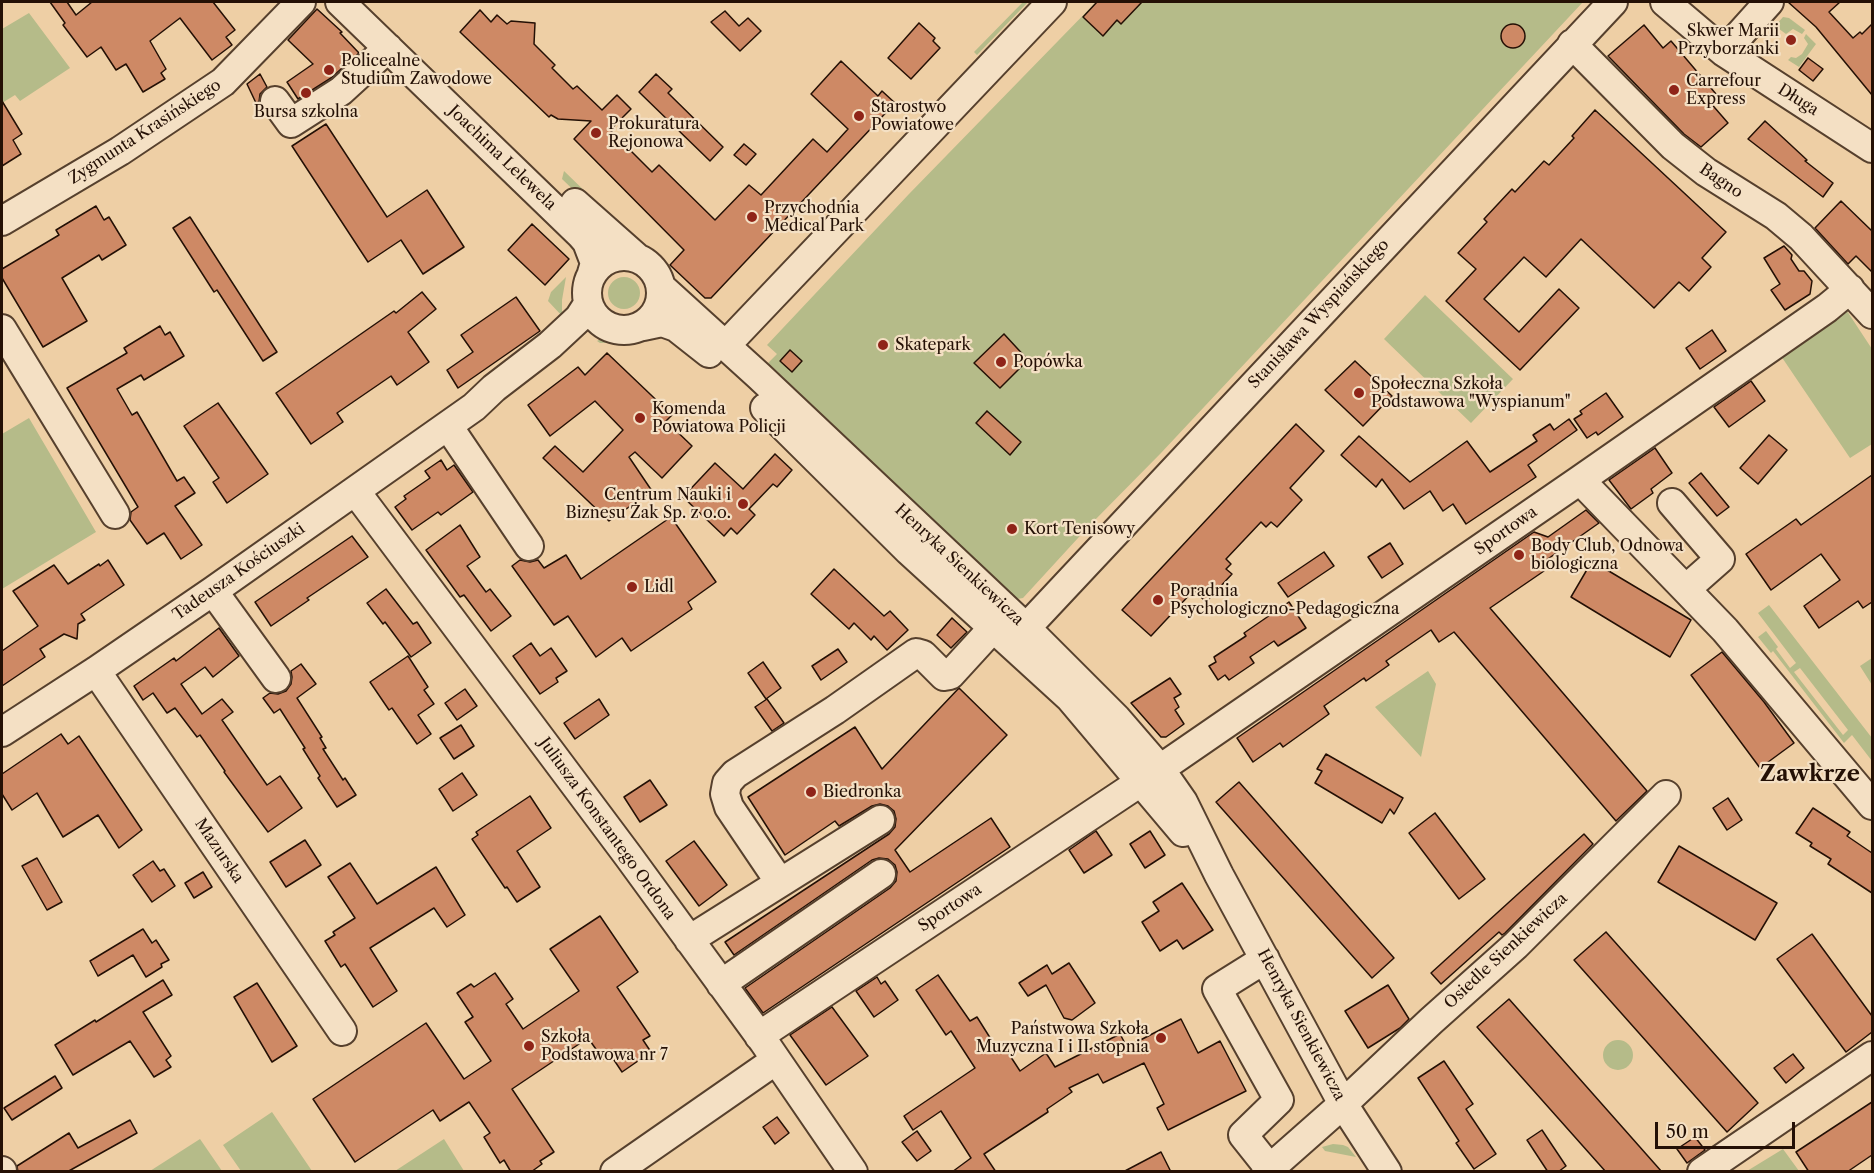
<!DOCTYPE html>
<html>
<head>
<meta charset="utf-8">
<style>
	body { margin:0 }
	#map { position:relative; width:1874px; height:1173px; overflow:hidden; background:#eecfa5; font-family:"Libre Caslon Text",serif }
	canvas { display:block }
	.frame { position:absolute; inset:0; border:3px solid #241005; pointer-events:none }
	.scale { position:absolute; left:1655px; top:1122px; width:140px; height:27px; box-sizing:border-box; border:3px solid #241005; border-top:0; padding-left:8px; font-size:18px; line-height:21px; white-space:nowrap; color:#241005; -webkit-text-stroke:4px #f4e0c4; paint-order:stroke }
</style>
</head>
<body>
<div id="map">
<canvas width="1874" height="1173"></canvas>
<div class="frame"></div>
<div class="scale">50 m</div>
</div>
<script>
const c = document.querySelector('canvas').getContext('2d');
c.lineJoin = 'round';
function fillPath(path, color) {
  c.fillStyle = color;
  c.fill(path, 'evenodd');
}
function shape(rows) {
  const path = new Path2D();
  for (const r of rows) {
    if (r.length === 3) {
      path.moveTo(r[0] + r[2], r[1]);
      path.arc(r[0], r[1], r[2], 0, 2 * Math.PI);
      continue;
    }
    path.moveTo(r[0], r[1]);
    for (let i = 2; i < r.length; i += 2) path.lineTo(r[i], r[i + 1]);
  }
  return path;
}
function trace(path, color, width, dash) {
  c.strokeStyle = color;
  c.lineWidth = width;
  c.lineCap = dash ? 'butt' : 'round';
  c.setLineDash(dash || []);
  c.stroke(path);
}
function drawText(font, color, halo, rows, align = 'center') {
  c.font = font + ' "Libre Caslon Text",serif';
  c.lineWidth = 4.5;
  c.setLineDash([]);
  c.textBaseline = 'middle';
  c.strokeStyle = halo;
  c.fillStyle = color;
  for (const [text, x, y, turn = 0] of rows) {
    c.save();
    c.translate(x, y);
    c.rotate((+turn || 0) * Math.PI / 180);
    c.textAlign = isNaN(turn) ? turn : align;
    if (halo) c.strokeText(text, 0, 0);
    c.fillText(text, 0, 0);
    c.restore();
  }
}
const green = shape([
	[1023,2,1028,2,977,55,974,52],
	[1096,2,1583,2,1161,453,1089,526,1023,598,1017,599,768,363,777,354,767,345,909,194],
	[29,13,70,68,20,101,15,95,2,103,2,29],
	[1783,17,1789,18,1805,30,1802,34,1793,29,1786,34,1775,26],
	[1806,34,1816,44,1799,67,1788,60,1791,57,1796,58,1802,54,1808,44,1804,38],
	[564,171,593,199,591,202,587,203,562,179],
	[566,277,562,300,562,311,564,314,562,316,548,301,551,292],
	[624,293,16],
	[1425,295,1513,379,1471,423,1384,339],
	[1847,311,1872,349,1872,444,1850,458,1781,356],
	[604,337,631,339,631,342,600,343,597,341],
	[29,418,96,532,2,589,2,434],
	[1769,605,1872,738,1872,761,1852,735,1844,743,1773,651,1771,653,1758,637,1766,631,1778,647,1776,649,1790,668,1796,663,1758,613],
	[1800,668,1848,730,1843,735,1794,672],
	[1872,658,1872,685,1860,666],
	[1428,671,1436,684,1421,757,1375,707],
	[1618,1055,15],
	[272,1112,312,1171,241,1171,223,1145],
	[200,1139,222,1171,150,1171],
	[444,1139,464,1171,395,1171],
	[1333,1144,1343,1145,1348,1147,1356,1157,1325,1151,1322,1147],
	[1783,1149,1799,1171,1747,1171]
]);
const building = shape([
	[50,2,67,2,76,15,92,2,213,2,235,30,226,37,232,45,212,60,180,18,150,41,166,69,161,73,165,79,143,92,126,64,116,70,101,47,87,57,63,25,65,23,50,2],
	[1097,2,1142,2,1121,24,1117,20,1103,36,1083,17,1097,2],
	[1788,2,1840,2,1829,12,1853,38,1860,32,1862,34,1872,24,1872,95,1816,27,1788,2],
	[317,9,342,32,340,33,359,53,331,78,298,99,287,82,313,64,288,40,317,9],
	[480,10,491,22,497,15,507,24,511,21,535,23,534,44,555,65,552,68,573,89,577,86,602,110,617,95,631,109,610,130,652,172,659,165,715,220,749,185,761,195,813,139,827,152,848,129,811,94,841,61,878,96,882,91,895,103,711,298,705,298,670,265,684,250,574,139,591,121,558,119,551,115,549,117,460,32,480,10],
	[725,11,739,26,748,18,761,31,740,51,711,22,725,11],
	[919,23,935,38,933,41,940,48,911,79,888,58,919,23],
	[1513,36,12],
	[1644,25,1663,48,1671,41,1716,94,1708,100,1728,123,1701,147,1684,134,1608,56,1644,25],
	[1808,58,1823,69,1813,81,1799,70,1808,58],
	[260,74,267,87,260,94,259,102,256,103,247,84,260,74],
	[656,74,672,89,668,93,723,147,710,161,639,92,656,74],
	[2,101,22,134,13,140,21,154,2,166,2,101],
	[1595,110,1726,232,1702,258,1711,267,1689,291,1679,282,1654,308,1581,239,1546,277,1524,257,1484,299,1519,332,1559,289,1579,308,1520,370,1446,301,1476,269,1458,253,1487,222,1484,219,1512,189,1515,192,1544,161,1549,165,1574,138,1572,136,1595,110],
	[1765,121,1807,160,1805,161,1833,183,1823,197,1748,139,1765,121],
	[326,124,387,217,427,190,464,247,423,274,401,240,368,262,292,146,326,124],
	[744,144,756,154,746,165,734,155,744,144],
	[1841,201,1872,231,1872,272,1856,256,1848,264,1815,228,1841,201],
	[96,206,104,220,109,217,126,245,102,260,99,255,62,278,87,321,43,347,2,278,2,269,59,235,56,230,96,206],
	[190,217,277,352,263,361,217,290,214,292,173,228,190,217],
	[532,224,569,259,545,285,508,250,532,224],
	[1784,246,1792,255,1791,259,1799,271,1804,271,1812,281,1810,294,1785,310,1771,290,1780,284,1764,258,1784,246],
	[422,292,436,309,408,332,429,362,397,385,391,376,337,413,343,422,311,444,276,393,394,311,396,313,422,292],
	[516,297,540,331,458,388,447,370,473,352,461,335,516,297],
	[160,326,165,335,170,332,184,356,144,380,141,375,117,389,132,415,137,412,177,481,184,477,195,493,175,506,202,545,181,559,164,533,147,544,130,520,131,512,138,507,67,388,127,353,124,348,160,326],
	[1712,330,1726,351,1700,369,1686,348,1712,330],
	[1004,334,1028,360,1000,388,974,363,1004,334],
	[790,350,802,361,792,372,780,361,790,350],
	[607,353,672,415,666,421,692,446,662,478,635,452,629,457,652,491,609,521,543,458,555,446,583,472,623,430,595,401,550,436,528,405,578,367,585,375,607,353],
	[1355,361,1392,396,1363,426,1325,390,1355,361],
	[1751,381,1765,401,1729,427,1714,407,1751,381],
	[1606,393,1623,417,1598,435,1596,432,1587,438,1574,419,1582,414,1580,411,1606,393],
	[218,403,268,474,227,503,213,482,219,478,184,426,218,403],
	[987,411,1021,442,1010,455,976,423,987,411],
	[1569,419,1577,430,1528,465,1536,477,1466,524,1453,504,1443,511,1430,491,1404,509,1382,479,1376,487,1341,455,1359,436,1410,482,1467,441,1490,472,1537,441,1533,435,1550,424,1554,430,1569,419],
	[1296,424,1324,451,1290,488,1302,500,1277,527,1271,522,1266,527,1261,522,1226,559,1231,564,1226,569,1232,574,1206,602,1194,590,1151,636,1122,610,1296,424],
	[1769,435,1787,450,1758,484,1740,468,1769,435],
	[1655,448,1672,473,1651,489,1653,493,1631,509,1609,480,1655,448],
	[775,454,792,470,777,487,773,484,749,509,755,515,737,534,731,528,724,536,683,497,715,463,743,489,775,454],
	[441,460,447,470,454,465,473,492,441,515,438,512,412,530,395,507,406,499,404,496,430,478,425,471,441,460],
	[1701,473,1729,507,1717,516,1689,483,1701,473],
	[1872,475,1872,602,1863,608,1858,601,1819,628,1804,606,1840,580,1821,554,1771,590,1746,554,1796,519,1801,525,1872,475],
	[1586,510,1599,523,1545,561,1544,571,1490,608,1647,791,1616,821,1454,632,1439,642,1431,630,1386,661,1389,665,1366,681,1364,678,1324,706,1329,714,1283,747,1280,743,1253,762,1237,738,1534,532,1548,537,1586,510],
	[671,517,716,582,688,602,692,609,631,651,622,638,596,657,568,616,554,625,512,566,520,560,530,562,538,560,544,568,566,555,581,579,671,517],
	[460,525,480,557,467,566,486,592,490,589,511,616,491,631,464,595,460,597,426,550,460,525],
	[352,536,368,557,307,598,309,600,271,626,255,602,352,536],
	[1390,543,1403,564,1382,578,1368,557,1390,543],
	[1324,552,1334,566,1288,597,1278,583,1324,552],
	[108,560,124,585,81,614,85,620,78,624,77,639,64,634,40,649,45,657,2,686,2,651,38,626,13,591,54,565,68,584,99,564,100,566,108,560],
	[1592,561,1691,620,1670,657,1571,597,1592,561],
	[834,569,884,616,890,611,908,630,887,650,874,636,871,640,854,623,849,629,811,594,834,569],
	[386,589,413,624,417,622,431,643,411,657,385,622,383,624,367,603,386,589],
	[1289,602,1306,628,1278,646,1274,641,1250,657,1254,663,1229,680,1225,675,1218,680,1209,666,1216,662,1214,657,1246,636,1244,633,1289,602],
	[952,618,967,632,951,648,937,635,952,618],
	[219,628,239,656,213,677,205,667,181,684,202,714,222,699,233,712,222,720,267,785,280,776,302,808,268,832,224,772,225,771,200,735,197,737,175,708,167,713,153,693,143,700,134,686,174,658,176,661,219,628],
	[531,643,540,656,551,648,567,671,556,678,558,682,540,694,513,656,531,643],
	[838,649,847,662,821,680,812,666,838,649],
	[1722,652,1764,702,1794,743,1760,768,1691,675,1722,652],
	[408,656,428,687,424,690,434,704,418,715,431,734,417,744,392,708,389,710,370,682,408,656],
	[763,662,781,688,766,699,748,673,763,662],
	[301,664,316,684,297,698,322,737,320,738,326,748,323,749,343,780,345,778,356,795,337,807,318,778,320,776,303,749,305,748,280,709,274,713,263,698,270,693,278,694,286,691,291,684,292,677,291,671,301,664],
	[1170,678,1181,694,1174,698,1179,707,1175,710,1184,724,1166,737,1161,737,1131,703,1170,678],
	[959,688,1007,735,895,850,910,872,991,818,1010,847,763,1013,745,988,890,888,896,881,897,872,895,865,888,859,879,858,872,860,734,955,725,942,889,834,895,827,896,819,894,811,888,806,880,804,872,806,839,826,835,821,785,855,748,797,855,727,882,769,959,688],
	[465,689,477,706,457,720,445,703,465,689],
	[599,699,609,715,575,739,564,723,599,699],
	[767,699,784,723,772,731,755,707,767,699],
	[461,725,474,746,454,759,440,738,461,725],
	[61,734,68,744,79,736,142,830,119,848,98,815,63,837,37,793,12,810,2,794,2,774,61,734],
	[1326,754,1403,798,1394,814,1390,809,1382,823,1315,783,1322,771,1317,769,1326,754],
	[462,773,477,795,453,811,439,789,462,773],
	[650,780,667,805,640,822,624,797,650,780],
	[1239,782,1394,958,1372,978,1216,802,1239,782],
	[530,796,551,828,517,851,540,887,517,902,507,887,505,888,472,839,478,835,476,832,530,796],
	[1728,798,1742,820,1727,830,1713,808,1728,798],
	[1813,808,1850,832,1847,836,1872,853,1872,893,1828,864,1831,859,1810,846,1812,843,1796,833,1813,808],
	[1435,813,1485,879,1459,899,1409,833,1435,813],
	[1096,831,1112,855,1084,873,1069,850,1096,831],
	[1150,831,1165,855,1145,868,1130,844,1150,831],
	[1584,834,1593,844,1505,933,1502,935,1499,932,1441,984,1431,973,1584,834],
	[305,840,321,865,286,887,270,862,305,840],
	[694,841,727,885,699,906,666,861,694,841],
	[1679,846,1777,903,1755,940,1658,882,1679,846],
	[37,858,62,902,47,910,22,866,37,858],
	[153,861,160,871,164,869,175,886,152,902,133,875,153,861],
	[350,863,377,904,436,867,465,915,447,927,434,908,370,948,397,991,373,1007,345,964,341,967,325,941,335,935,333,932,355,918,328,877,350,863],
	[203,872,212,887,194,898,185,883,203,872],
	[1182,883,1213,930,1183,949,1177,940,1160,951,1142,922,1159,911,1153,902,1182,883],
	[600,916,638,972,617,987,650,1036,643,1040,651,1052,622,1072,610,1054,603,1059,588,1038,512,1089,554,1152,540,1161,542,1164,531,1172,511,1172,504,1160,500,1163,484,1137,490,1133,469,1102,440,1121,433,1110,355,1162,313,1099,426,1023,464,1079,491,1061,465,1022,473,1017,457,993,471,984,474,987,495,973,513,999,506,1004,523,1029,579,991,550,949,600,916],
	[143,929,152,943,156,940,169,960,161,964,162,967,146,977,133,955,98,976,90,961,143,929],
	[1606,932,1758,1103,1727,1132,1574,960,1606,932],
	[1812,934,1872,1016,1872,1032,1846,1052,1777,959,1812,934],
	[1069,963,1095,1003,1072,1020,1064,1018,1046,985,1028,996,1019,983,1047,965,1052,974,1069,963],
	[938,975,970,1021,977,1017,999,1052,1005,1048,1020,1071,1046,1053,1055,1067,1120,1034,1127,1047,1181,1019,1198,1053,1220,1041,1246,1091,1168,1130,1157,1108,1164,1104,1144,1063,1103,1083,1098,1074,1069,1088,1072,1092,1047,1109,1048,1112,984,1154,996,1172,952,1172,971,1158,941,1111,913,1130,904,1116,975,1068,951,1031,946,1035,916,990,938,975],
	[877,977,881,984,885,981,898,1000,874,1017,856,991,877,977],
	[163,980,172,995,143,1012,171,1056,166,1060,171,1067,154,1077,130,1041,73,1075,55,1045,95,1020,96,1022,163,980],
	[257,983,297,1046,272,1062,234,997,257,983],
	[1388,985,1409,1019,1400,1028,1368,1048,1345,1011,1388,985],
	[1509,999,1662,1172,1606,1172,1477,1027,1509,999],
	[832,1007,868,1056,826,1085,790,1035,832,1007],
	[1793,1054,1804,1068,1786,1083,1774,1068,1793,1054],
	[1444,1061,1473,1104,1466,1109,1496,1154,1474,1169,1456,1143,1459,1141,1418,1078,1444,1061],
	[55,1076,62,1088,12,1120,4,1108,55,1076],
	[1872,1102,1872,1155,1847,1172,1809,1172,1796,1152,1872,1102],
	[777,1117,789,1133,775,1144,763,1127,777,1117],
	[130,1120,137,1133,67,1172,18,1172,17,1166,69,1133,78,1148,130,1120],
	[1542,1130,1566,1166,1558,1172,1548,1172,1527,1140,1542,1130],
	[917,1131,931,1151,917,1161,902,1142,917,1131],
	[1695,1137,1705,1150,1687,1163,1677,1149,1695,1137],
	[1161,1152,1171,1172,1123,1172,1161,1152]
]);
const minor = shape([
	[340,2,581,235,587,242,595,263,592,273],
	[1665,2,1724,52,1872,148],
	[1572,44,1673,146,1706,172,1776,216,1801,237,1872,314],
	[1724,52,1769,2],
	[275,101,291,123,341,91,388,48],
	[575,203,636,257],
	[2,221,120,151,223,82,301,2],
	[624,293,37],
	[661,287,759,376,1026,628,1116,718,1160,769,1183,802,1219,875,1343,1104,1387,1172],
	[643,326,662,322,676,327,709,353],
	[2,329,115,514],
	[726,345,1052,2],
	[765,408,909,551,1070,698,1183,832],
	[448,426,529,546],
	[1580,480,1725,630,1872,805],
	[356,492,629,857,764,1042,853,1172],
	[1672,503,1720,559,1686,589],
	[213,591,276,678],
	[1026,628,1613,2],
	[96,671,342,1031],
	[2,732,96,671,213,591,474,407,494,388,550,345,579,318,588,304],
	[1160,769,1580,480,1827,308,1850,289],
	[779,881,729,807,725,794,727,783,735,774,835,710,916,653,923,655,944,676,950,675,993,628],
	[689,940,880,820],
	[1265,959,1217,989,1279,1100,1243,1135,1270,1169],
	[721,984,881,874],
	[759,1036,1142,781],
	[2,1171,2,1172],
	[615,1172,776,1060],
	[1266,1172,1343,1104,1431,1021,1516,945,1666,795],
	[1702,1172,1872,1056]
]);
const markers = [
	[1791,40,6,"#8f2418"],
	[329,70,6,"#8f2418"],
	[1674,90,6,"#8f2418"],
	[306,93,6,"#8f2418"],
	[859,116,6,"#8f2418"],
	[596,133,6,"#8f2418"],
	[752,217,6,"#8f2418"],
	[883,345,6,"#8f2418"],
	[1001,362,6,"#8f2418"],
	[1359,393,6,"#8f2418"],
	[640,418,6,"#8f2418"],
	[743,504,6,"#8f2418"],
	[1012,529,6,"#8f2418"],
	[1519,555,6,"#8f2418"],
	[632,587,6,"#8f2418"],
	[1158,600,6,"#8f2418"],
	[811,792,6,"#8f2418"],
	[1161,1038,6,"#8f2418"],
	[529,1046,6,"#8f2418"]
];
const poiNames = [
	["Skwer Marii",1779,31,"right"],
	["Przyborzanki",1779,49,"right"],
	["Policealne",341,61],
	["Studium Zawodowe",341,79],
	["Carrefour",1686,81],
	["Express",1686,99],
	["Starostwo",871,107],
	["Powiatowe",871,125],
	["Bursa szkolna",306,112,"center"],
	["Prokuratura",608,124],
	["Rejonowa",608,142],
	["Przychodnia",764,208],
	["Medical Park",764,226],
	["Skatepark",895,345],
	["Popówka",1013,362],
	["Społeczna Szkoła",1371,384],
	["Podstawowa \"Wyspianum\"",1371,402],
	["Komenda",652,409],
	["Powiatowa Policji",652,427],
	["Centrum Nauki i",731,495,"right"],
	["Biznesu Żak Sp. z o.o.",731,513,"right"],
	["Kort Tenisowy",1024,529],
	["Body Club, Odnowa",1531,546],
	["biologiczna",1531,564],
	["Lidl",644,587],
	["Poradnia",1170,591],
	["Psychologiczno-Pedagogiczna",1170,609],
	["Biedronka",823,792],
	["Państwowa Szkoła",1149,1029,"right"],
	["Muzyczna I i II stopnia",1149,1047,"right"],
	["Szkoła",541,1037],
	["Podstawowa nr 7",541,1055]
];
const streetNames = [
	["Długa",1798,100,32],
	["Zygmunta Krasińskiego",145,132,-33],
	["Joachima Lelewela",502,158,44],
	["Bagno",1721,181,34],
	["Stanisława Wyspiańskiego",1319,314,-47],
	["Sportowa",1506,531,-35],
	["Henryka Sienkiewicza",959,565,43],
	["Tadeusza Kościuszki",239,572,-35],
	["Juliusza Konstantego Ordona",607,829,54],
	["Mazurska",219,851,56],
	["Sportowa",950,908,-34],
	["Osiedle Sienkiewicza",1506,951,-43],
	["Henryka Sienkiewicza",1301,1025,62]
];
const districtNames = [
	["Zawkrze",1810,775]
];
fillPath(green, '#b5bb89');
fillPath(building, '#ce8965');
trace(building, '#241005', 1.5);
trace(minor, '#56402d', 32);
trace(minor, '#f4e0c4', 28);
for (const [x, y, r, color] of markers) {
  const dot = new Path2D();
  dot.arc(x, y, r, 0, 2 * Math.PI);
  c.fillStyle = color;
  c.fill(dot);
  trace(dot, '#f4e0c4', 2);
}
drawText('16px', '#241005', '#f4e0c4', poiNames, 'left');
drawText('16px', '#241005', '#f4e0c4', streetNames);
drawText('bold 22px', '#241005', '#f4e0c4', districtNames);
</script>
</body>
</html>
